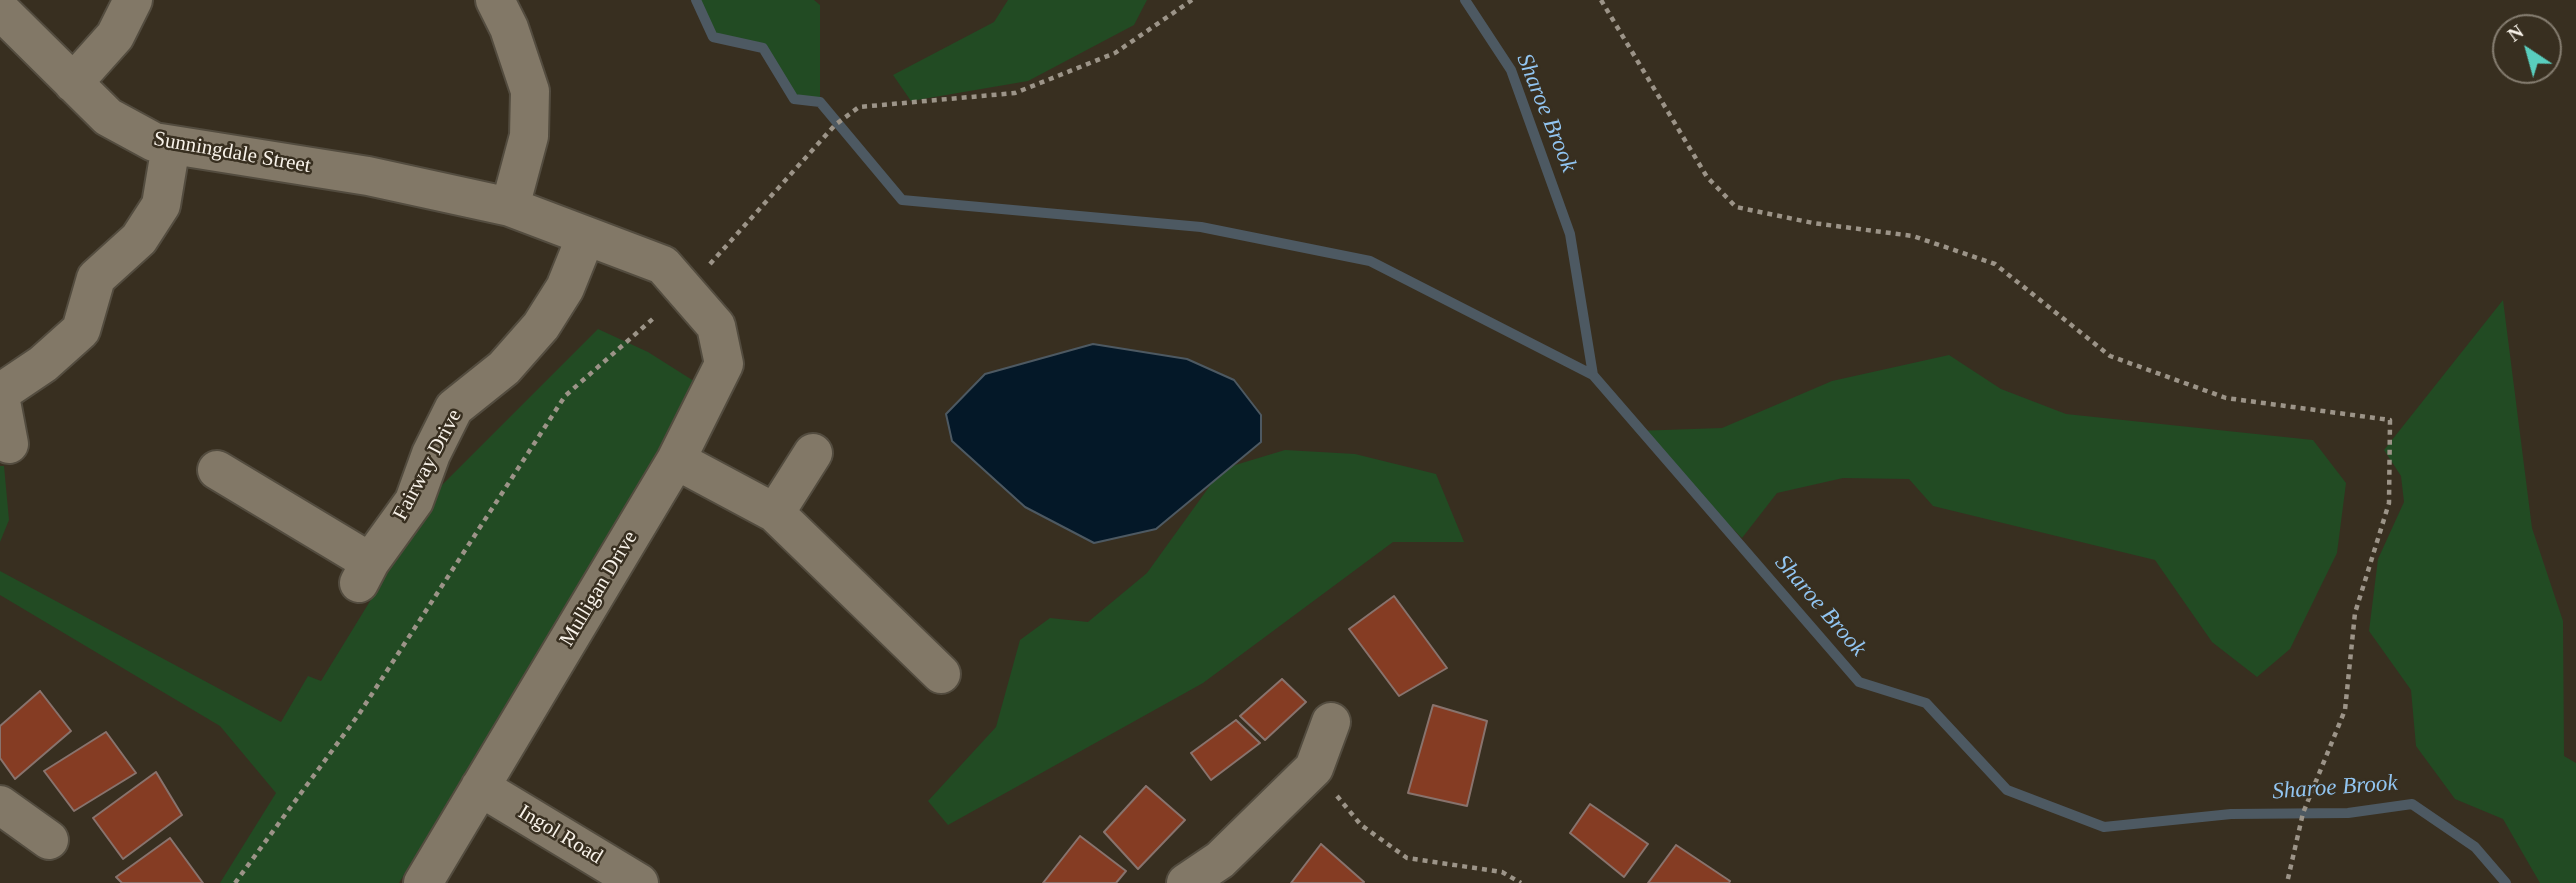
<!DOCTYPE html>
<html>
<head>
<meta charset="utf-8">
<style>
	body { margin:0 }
	#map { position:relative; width:2576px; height:883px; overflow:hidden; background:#382f20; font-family:Georgia,serif }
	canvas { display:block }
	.north { position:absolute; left:2492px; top:14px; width:70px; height:70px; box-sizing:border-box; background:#382f20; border:2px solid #857d70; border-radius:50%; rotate:324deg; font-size:19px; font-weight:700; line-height:28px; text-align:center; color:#f8f2e9 }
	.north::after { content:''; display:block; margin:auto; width:24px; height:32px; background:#59cebe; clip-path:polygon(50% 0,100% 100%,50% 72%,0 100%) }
</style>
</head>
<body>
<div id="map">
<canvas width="2576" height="883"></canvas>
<div class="north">N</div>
</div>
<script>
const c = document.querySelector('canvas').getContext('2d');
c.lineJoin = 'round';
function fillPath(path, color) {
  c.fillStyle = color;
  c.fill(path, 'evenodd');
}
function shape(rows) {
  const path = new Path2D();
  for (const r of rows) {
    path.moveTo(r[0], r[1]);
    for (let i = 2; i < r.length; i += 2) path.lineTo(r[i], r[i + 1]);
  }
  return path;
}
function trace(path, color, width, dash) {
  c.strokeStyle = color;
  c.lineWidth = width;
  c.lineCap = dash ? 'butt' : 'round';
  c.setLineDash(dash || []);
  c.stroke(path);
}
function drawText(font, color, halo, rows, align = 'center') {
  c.font = font + ' Georgia,serif';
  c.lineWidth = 5;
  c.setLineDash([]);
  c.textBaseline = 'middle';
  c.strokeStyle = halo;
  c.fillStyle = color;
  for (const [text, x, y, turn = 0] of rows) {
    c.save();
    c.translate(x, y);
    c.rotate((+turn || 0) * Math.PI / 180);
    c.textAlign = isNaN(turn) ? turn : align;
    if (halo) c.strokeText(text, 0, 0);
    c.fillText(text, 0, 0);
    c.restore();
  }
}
const green = shape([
	[696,0,814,0,820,5,820,102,794,99,763,48,713,37],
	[1008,0,1147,0,1134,25,1028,81,911,101,893,75,994,22],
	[2503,300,2532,528,2563,621,2564,756,2576,763,2576,883,2540,883,2503,819,2455,799,2416,746,2411,690,2369,631,2378,559,2404,502,2401,476,2384,450],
	[598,329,648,352,697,383,622,514,399,883,220,883,276,793,220,726,0,595,0,571,281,722,308,676,321,681,440,487],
	[1949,355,2001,389,2066,414,2313,440,2346,483,2337,553,2290,649,2257,677,2212,642,2155,560,1933,506,1909,479,1843,478,1777,493,1742,538,1635,431,1722,428,1832,381],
	[1285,450,1355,454,1436,474,1464,542,1393,542,1203,683,948,825,928,801,996,727,1020,640,1050,618,1088,622,1147,573,1222,469],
	[0,466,4,466,9,520,0,542]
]);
const water = shape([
	[1093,344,1187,359,1234,380,1261,415,1261,442,1156,529,1094,543,1025,507,952,441,946,414,985,374,1093,344]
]);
const stream = shape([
	[696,0,713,37,763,48,794,99,820,102,902,200,1201,227,1370,261,1593,375],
	[1465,0,1511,70,1570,234,1593,375,1859,682,1926,703,2007,790,2104,827,2231,814,2348,813,2412,804,2475,847,2506,883]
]);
const building = shape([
	[1394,596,1447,668,1399,696,1349,629,1394,596],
	[1282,679,1306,702,1265,740,1240,716,1282,679],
	[40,691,71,731,15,779,0,758,0,726,40,691],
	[1433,705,1487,721,1467,806,1408,793,1433,705],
	[1236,720,1260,743,1211,780,1191,753,1236,720],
	[106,732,136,773,74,811,44,771,106,732],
	[156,772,182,815,123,859,93,818,156,772],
	[1146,786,1185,820,1138,869,1104,832,1146,786],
	[1590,804,1648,844,1624,877,1570,833,1590,804],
	[1080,836,1126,871,1116,883,1043,883,1080,836],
	[170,838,203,883,122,883,116,877,170,838],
	[1321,844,1364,882,1363,883,1291,883,1321,844],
	[1676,845,1730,881,1729,883,1648,883,1676,845]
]);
const path = shape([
	[1601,0,1707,177,1736,207,1813,223,1913,236,1995,264,2110,356,2226,398,2390,420,2389,503,2355,613,2345,710,2303,813,2287,883],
	[710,264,835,125,859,107,1015,93,1115,53,1192,0],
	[1337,796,1361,825,1407,858,1502,872,1521,883],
	[235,883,359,714,565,396,656,316]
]);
const minor = shape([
	[495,0,509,28,530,91,529,136,510,207],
	[0,10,108,117,154,142,368,176,510,207,663,265,716,326,724,364,676,460,423,883],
	[73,83,115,36,133,0],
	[0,393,43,364,81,330,96,278,139,239,161,205,171,145],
	[0,396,9,444],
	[676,460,775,513,941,674],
	[217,470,370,562],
	[775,513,813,453],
	[359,583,370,562,414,501,431,454,454,408,504,368,541,326,565,288,586,236],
	[480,787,639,883],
	[0,805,49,840],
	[1186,883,1220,860,1314,768,1331,722]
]);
const streetNames = [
	["Sunningdale Street",232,153,10],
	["Fairway Drive",428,465,-62],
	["Mulligan Drive",599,589,-59],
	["Ingol Road",560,835,31]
];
const waterNames = [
	["Sharoe Brook",1546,113,68],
	["Sharoe Brook",1820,606,49],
	["Sharoe Brook",2335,788,-4]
];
fillPath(green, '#224b23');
fillPath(water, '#041828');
trace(water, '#4d5962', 2);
trace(stream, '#4d5962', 10);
fillPath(building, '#853c23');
trace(building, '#88736d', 2);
trace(minor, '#534c3f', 42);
trace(path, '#9c9488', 4.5, [5, 5]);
trace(minor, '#827867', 38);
drawText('21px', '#f8f2e9', '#382f20', streetNames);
drawText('italic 23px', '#92c5f1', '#382f20', waterNames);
</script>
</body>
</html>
